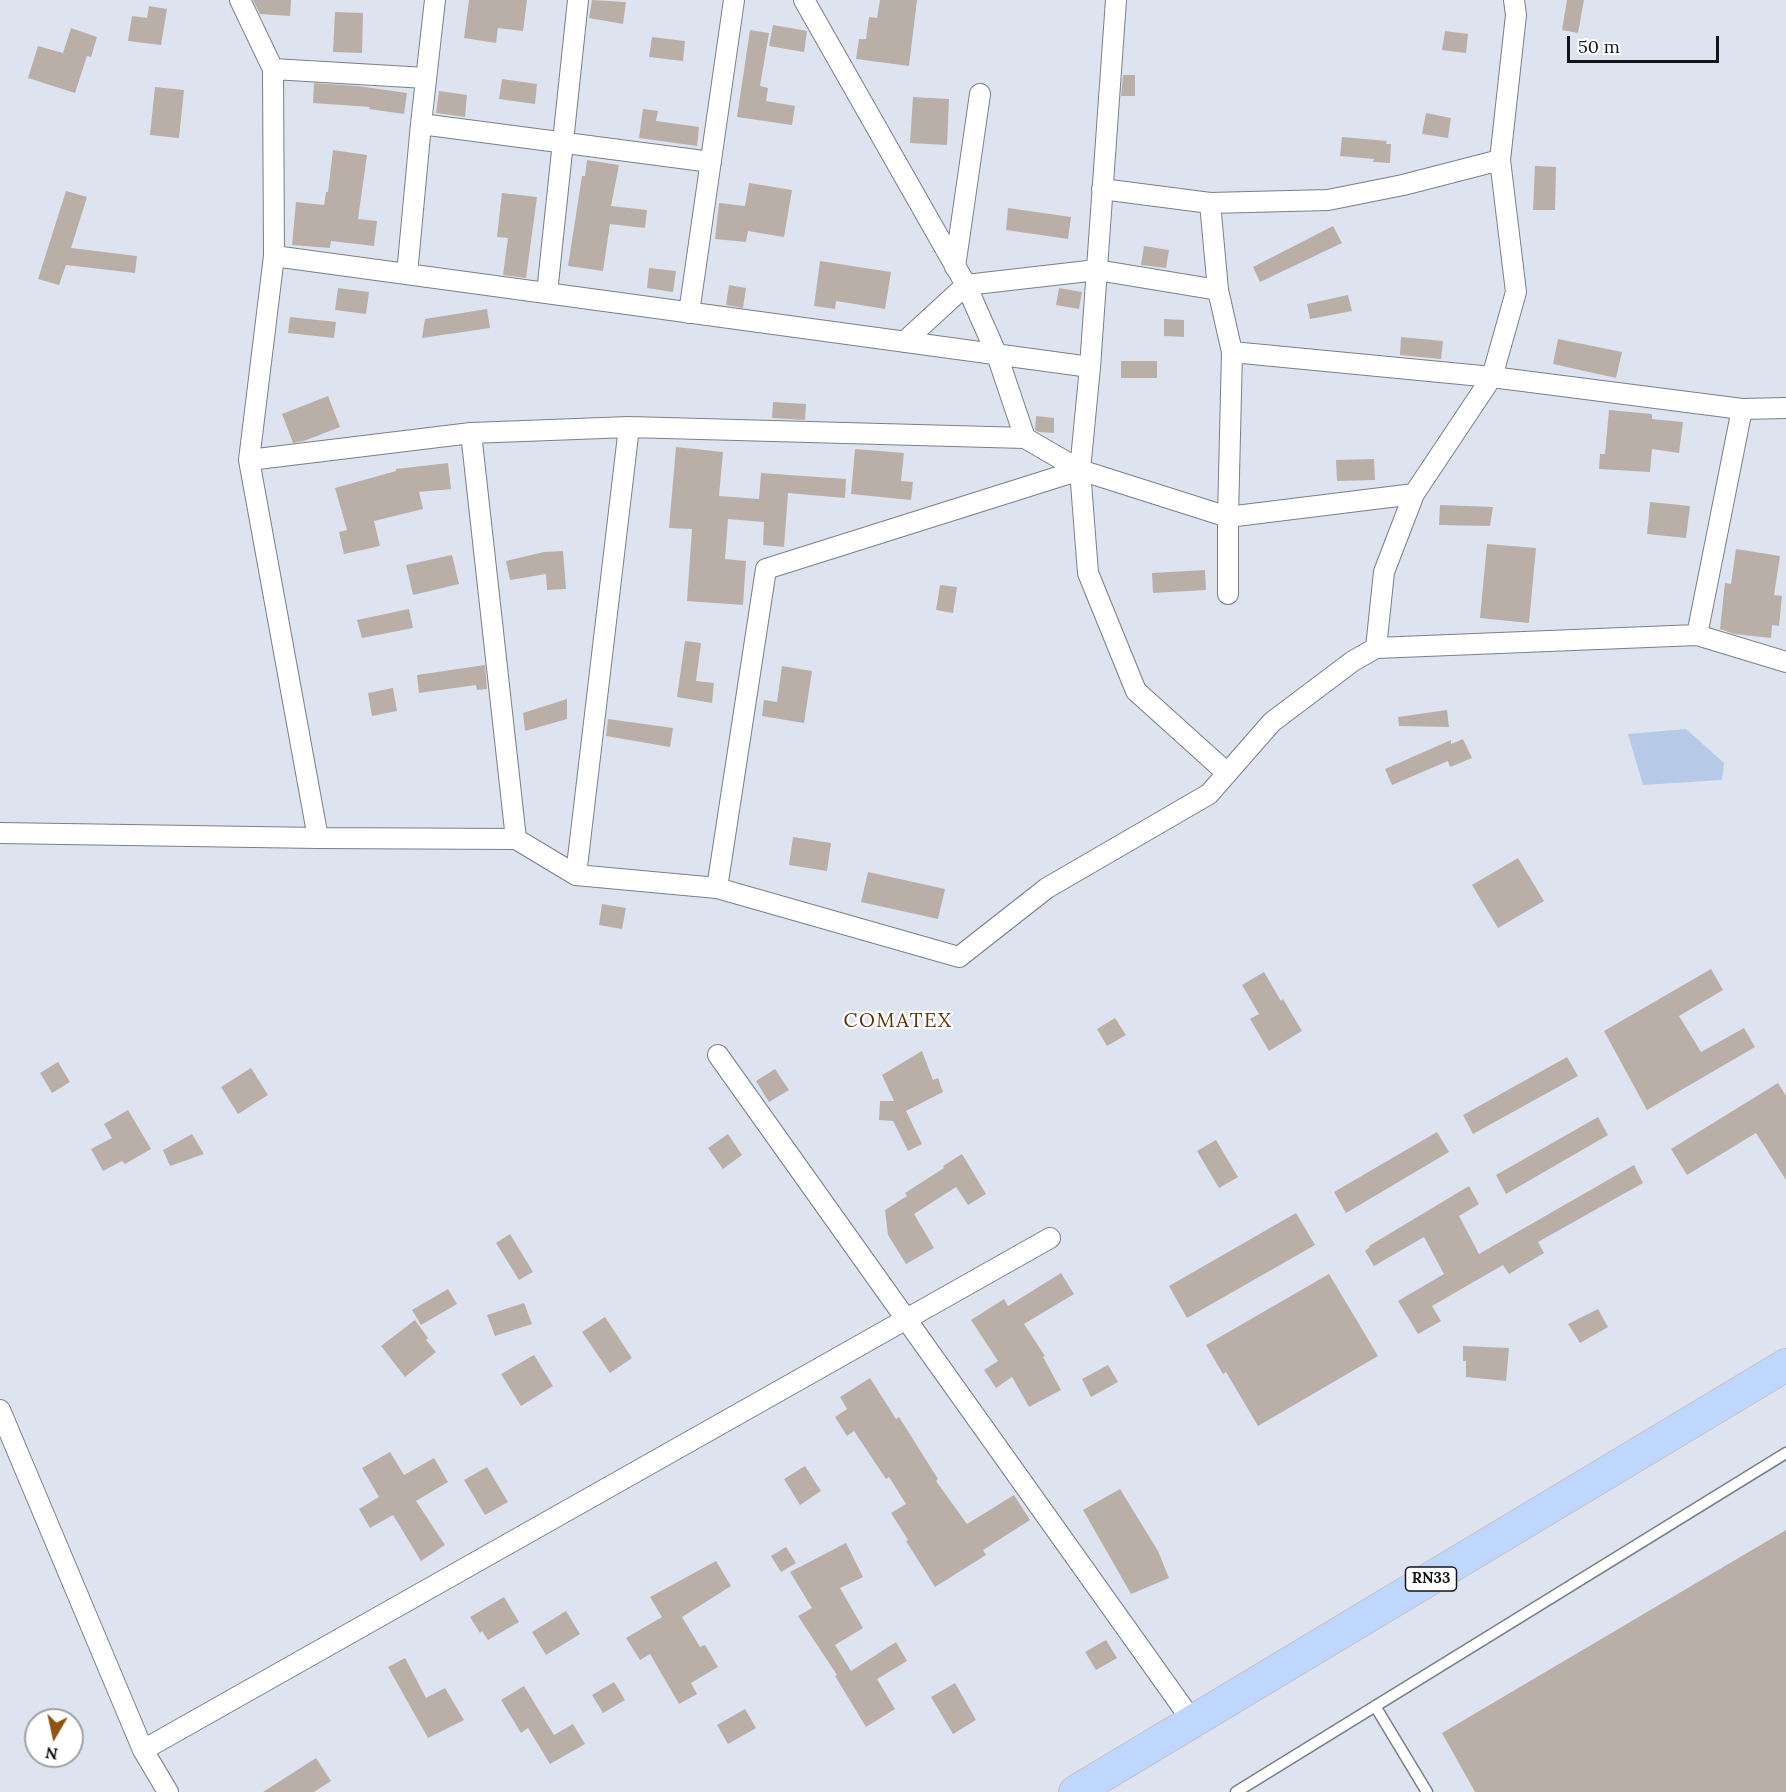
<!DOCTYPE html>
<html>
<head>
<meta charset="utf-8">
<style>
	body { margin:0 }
	#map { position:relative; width:1786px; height:1792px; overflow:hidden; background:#dde4f0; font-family:Lora,serif }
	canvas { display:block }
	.north { position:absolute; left:24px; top:1708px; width:60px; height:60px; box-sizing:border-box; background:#fff; border:2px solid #a0a1a3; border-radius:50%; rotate:189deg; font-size:16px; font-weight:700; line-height:24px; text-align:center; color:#121519 }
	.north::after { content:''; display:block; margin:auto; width:21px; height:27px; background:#8f5313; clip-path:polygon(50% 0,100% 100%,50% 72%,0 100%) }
	.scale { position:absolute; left:1567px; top:36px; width:152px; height:27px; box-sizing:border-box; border:3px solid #121519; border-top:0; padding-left:8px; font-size:18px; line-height:21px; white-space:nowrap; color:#121519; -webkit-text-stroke:4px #fff; paint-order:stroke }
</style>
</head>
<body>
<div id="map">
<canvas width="1786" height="1792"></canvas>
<div class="north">N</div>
<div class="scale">50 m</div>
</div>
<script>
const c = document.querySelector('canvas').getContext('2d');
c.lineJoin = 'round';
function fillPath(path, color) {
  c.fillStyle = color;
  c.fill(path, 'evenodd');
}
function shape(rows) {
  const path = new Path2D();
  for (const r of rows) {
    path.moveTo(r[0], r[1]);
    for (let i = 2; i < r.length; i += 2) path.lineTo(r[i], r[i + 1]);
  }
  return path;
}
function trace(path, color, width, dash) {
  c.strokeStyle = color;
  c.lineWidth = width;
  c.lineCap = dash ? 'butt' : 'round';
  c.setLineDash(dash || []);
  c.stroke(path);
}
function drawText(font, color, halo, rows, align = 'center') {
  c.font = font + ' Lora,serif';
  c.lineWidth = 4.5;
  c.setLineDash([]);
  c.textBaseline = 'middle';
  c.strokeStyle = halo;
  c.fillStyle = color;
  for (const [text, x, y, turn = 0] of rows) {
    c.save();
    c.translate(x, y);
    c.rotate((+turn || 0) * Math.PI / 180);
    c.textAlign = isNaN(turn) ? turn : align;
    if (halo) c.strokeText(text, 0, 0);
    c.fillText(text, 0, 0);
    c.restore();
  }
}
const green = shape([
	[1686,729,1724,763,1722,780,1643,785,1628,734]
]);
const building = shape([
	[253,0,291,0,290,16,260,14],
	[469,0,527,0,523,31,498,28,496,43,464,38],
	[592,0,626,2,623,24,589,18],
	[880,0,917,0,909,66,856,59,859,39,866,39,869,17,877,18],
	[1567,0,1584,0,1578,33,1562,30],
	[149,6,167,9,161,45,128,41,132,16,147,18],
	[335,12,363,13,362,53,333,52],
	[773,25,807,31,804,52,769,46],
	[71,28,97,37,91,57,87,56,75,93,28,78,38,46,63,53],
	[750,30,769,33,760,86,768,88,766,101,795,106,792,125,737,117],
	[1445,31,1468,34,1466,53,1442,50],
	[652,37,685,41,683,61,649,57],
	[1123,75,1135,75,1135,96,1121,96],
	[502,79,537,84,535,104,499,99],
	[314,83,358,86,407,93,404,114,369,109,370,107,313,103],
	[155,87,184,90,179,138,150,135],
	[439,91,467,95,465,117,436,113],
	[913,97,949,99,947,145,910,143],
	[643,109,658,111,656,121,699,127,697,146,639,138],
	[1426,113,1451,118,1448,138,1422,134],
	[1342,137,1387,141,1386,144,1391,144,1390,163,1373,162,1374,159,1340,156],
	[333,150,367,155,358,219,377,221,374,246,331,241,330,248,292,245,296,202,324,205,326,192,328,192],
	[587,160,619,165,611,206,647,210,645,228,610,224,603,271,568,266,582,176,585,176],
	[1535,166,1556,167,1555,210,1533,210],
	[749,183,792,190,784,237,748,231,746,242,715,239,719,203,745,206],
	[66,191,87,197,71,248,137,256,135,273,66,265,59,285,38,279],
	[502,193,537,197,526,278,503,275,508,238,497,237],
	[1008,208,1071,217,1068,239,1006,230],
	[1333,226,1342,243,1260,282,1253,267],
	[1144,246,1169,250,1166,268,1141,265],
	[820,261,891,272,885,309,836,301,835,309,814,306],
	[649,268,676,271,673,292,647,288],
	[729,285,746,288,743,308,726,305],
	[338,288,369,292,366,314,335,310],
	[1059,288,1082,292,1079,309,1056,305],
	[1348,295,1352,311,1310,319,1307,304],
	[487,309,490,328,422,338,425,319],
	[290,317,336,322,334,338,288,333],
	[1164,319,1184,320,1184,337,1164,336],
	[1401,337,1443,341,1441,359,1400,355],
	[1558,339,1622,352,1616,378,1553,364],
	[1121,361,1157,361,1157,378,1121,378],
	[328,396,340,427,304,441,293,443,282,414],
	[773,402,806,404,805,420,772,418],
	[1609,410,1652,414,1652,419,1683,422,1679,453,1652,449,1650,472,1599,469,1600,454,1605,454],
	[1036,416,1054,418,1054,433,1039,432,1035,430],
	[676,447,723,452,719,496,759,499,761,473,846,479,845,498,788,493,784,547,763,545,764,522,728,519,725,559,746,561,743,605,687,601,692,529,669,528],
	[855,449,904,453,901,481,913,482,911,500,851,494],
	[1374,459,1375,480,1337,481,1336,460],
	[448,463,451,489,419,492,423,509,374,521,380,546,344,554,339,532,347,530,335,488,396,471,396,469],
	[1650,502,1690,506,1686,538,1647,534],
	[1440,505,1493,507,1490,526,1439,525],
	[1487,544,1536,548,1529,623,1480,618],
	[1736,549,1780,556,1774,595,1782,596,1779,626,1772,625,1771,638,1734,634,1720,629,1725,583,1731,584],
	[563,551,566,589,547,590,546,574,510,580,506,561,544,552],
	[452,555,459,584,413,595,406,565],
	[1205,570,1206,590,1153,593,1152,573],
	[940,585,957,587,953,613,936,610],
	[409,609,413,628,362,638,357,620],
	[685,641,701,643,696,681,714,683,712,703,677,697],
	[485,665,487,689,477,690,476,685,419,693,417,675],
	[782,666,812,671,804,723,762,716,764,700,777,702],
	[393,688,397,711,372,716,368,693],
	[567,699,567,719,525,731,523,713],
	[1447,710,1449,727,1399,726,1398,717],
	[608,719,673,728,670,747,606,736],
	[1463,739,1472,758,1450,767,1448,761,1392,785,1385,769,1451,740,1451,744],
	[793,837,831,843,827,871,789,865],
	[1518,858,1544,901,1498,928,1472,885],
	[868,872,945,889,938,919,861,902],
	[602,904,626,908,622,929,599,925],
	[1711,969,1723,990,1679,1016,1701,1052,1744,1028,1755,1047,1647,1110,1604,1031],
	[1264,972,1281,1001,1283,999,1302,1031,1269,1051,1250,1019,1259,1014,1242,985],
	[1115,1018,1126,1035,1107,1046,1097,1029],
	[922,1051,933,1080,938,1078,943,1092,906,1111,922,1144,908,1151,893,1121,879,1120,880,1101,894,1101,882,1075],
	[1567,1057,1578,1076,1473,1134,1463,1115],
	[58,1062,70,1082,52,1093,40,1073],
	[251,1068,268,1095,238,1114,221,1087],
	[775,1069,789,1090,769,1102,756,1081],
	[1778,1083,1786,1096,1786,1180,1756,1133,1687,1175,1671,1149],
	[128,1110,151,1149,125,1164,122,1161,103,1171,91,1149,112,1138,104,1124],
	[1598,1117,1608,1135,1506,1194,1496,1175],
	[1437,1132,1449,1152,1346,1213,1334,1192],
	[192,1134,204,1154,170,1166,163,1150],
	[728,1134,742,1155,723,1169,708,1148],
	[1216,1140,1238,1177,1219,1188,1197,1151],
	[962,1154,986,1194,968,1205,956,1187,914,1214,934,1248,906,1264,888,1235,885,1210,907,1196,905,1193,944,1168,943,1166],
	[1634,1165,1643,1183,1538,1242,1544,1253,1509,1274,1503,1265,1432,1306,1441,1321,1418,1334,1398,1301,1444,1274,1424,1237,1374,1266,1365,1251,1370,1247,1369,1246,1469,1186,1479,1204,1459,1216,1479,1254],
	[1296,1213,1315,1245,1187,1318,1169,1286],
	[510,1234,533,1272,519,1280,496,1243],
	[1061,1273,1074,1294,1024,1324,1045,1356,1043,1357,1061,1390,1029,1407,1012,1377,996,1388,984,1370,998,1361,971,1320,1004,1299,1008,1306],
	[1329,1274,1378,1356,1258,1426,1226,1372,1223,1374,1206,1345],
	[448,1289,457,1304,421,1325,412,1310],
	[524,1303,532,1324,495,1336,487,1315],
	[1598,1309,1608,1327,1580,1343,1568,1324],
	[605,1317,632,1358,610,1373,582,1332],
	[415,1320,428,1338,426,1340,436,1352,405,1377,381,1346],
	[1463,1346,1509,1348,1506,1381,1466,1377,1466,1361,1463,1361],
	[534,1355,553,1386,521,1406,501,1374],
	[1108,1365,1118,1382,1091,1397,1082,1379],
	[870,1378,896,1419,899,1417,938,1479,936,1481,967,1524,1014,1495,1030,1520,983,1550,986,1555,935,1587,906,1541,908,1540,891,1513,906,1504,889,1477,886,1479,854,1431,847,1436,835,1417,847,1409,840,1397],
	[390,1452,404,1475,434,1458,448,1482,416,1501,445,1545,421,1561,393,1515,370,1528,359,1509,379,1497,362,1468],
	[805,1466,821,1491,800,1505,784,1479],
	[487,1467,508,1502,485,1515,464,1480],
	[1120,1489,1158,1551,1169,1578,1131,1594,1083,1510],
	[1786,1530,1786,1792,1475,1792,1442,1733],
	[846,1543,863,1577,840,1588,863,1628,835,1645,851,1671,896,1642,907,1661,877,1679,895,1709,866,1727,835,1676,837,1675,798,1616,812,1608,790,1572],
	[786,1547,796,1563,781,1572,771,1556],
	[716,1561,731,1586,682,1617,700,1647,705,1645,718,1667,691,1683,697,1694,679,1704,650,1654,640,1660,626,1638,662,1617,650,1597],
	[504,1597,519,1622,488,1640,482,1631,480,1633,470,1617],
	[566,1611,580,1634,546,1655,532,1632],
	[1106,1640,1117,1658,1096,1670,1085,1652],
	[405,1658,426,1698,445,1688,464,1720,428,1738,388,1667],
	[614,1682,625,1700,603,1713,592,1695],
	[955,1683,976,1720,953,1734,931,1697],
	[524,1686,554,1735,573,1724,585,1744,550,1764,528,1728,521,1733,501,1700],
	[745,1709,756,1728,728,1744,717,1725],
	[316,1758,331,1781,314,1792,263,1792]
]);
const service = shape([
	[1375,1706,1427,1792],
	[1236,1792,1786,1453]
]);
const minor = shape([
	[240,0,273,69,274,256,249,460,318,838],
	[804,0,966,285,997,355,1025,438],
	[1116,0,1090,367,1080,470,1088,573,1136,691,1227,773],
	[273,69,426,78],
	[421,124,711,162],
	[1102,189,1210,203,1328,200,1403,185,1500,160],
	[1210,203,1218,290,1232,352,1228,517,1228,594],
	[274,256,1090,367],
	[955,267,980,94],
	[407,274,421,124,435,0],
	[547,293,578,0],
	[689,313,734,0],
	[904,342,966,285,1097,270,1218,290],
	[1232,352,1492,377,1742,409,1786,408],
	[471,433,516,839],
	[249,460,471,433,629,427,1025,438,1080,470,1228,517,1414,494],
	[1697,635,1742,409],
	[1376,648,1384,572,1414,494,1492,377,1516,292,1500,160,1516,15,1514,0],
	[0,833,318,838,516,839,576,875,717,888,959,957,1047,888,1209,794,1272,722,1353,661,1376,648,1697,635,1786,662],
	[576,875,629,427],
	[717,888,766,569,1080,470],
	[718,1055,1193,1722],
	[0,1410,143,1750,168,1792],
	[143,1750,1050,1238]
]);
const primary = shape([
	[1075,1792,1786,1365]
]);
const shields = [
	[1431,1579,51]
];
const shieldNames = [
	["RN33",1431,1579]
];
const quarterNames = [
	["COMATEX",898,1021]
];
fillPath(green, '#b6c9e7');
fillPath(building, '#baafa6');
trace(service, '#797f8a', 13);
trace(minor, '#797f8a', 22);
trace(primary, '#c1c2c3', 34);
trace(service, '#fff', 10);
trace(minor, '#fff', 20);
trace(primary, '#bfd7fd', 32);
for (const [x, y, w] of shields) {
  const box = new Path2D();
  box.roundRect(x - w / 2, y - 12, w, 24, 4.5);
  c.fillStyle = '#fff';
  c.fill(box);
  trace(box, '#121519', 1.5);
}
drawText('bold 15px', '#121519', null, shieldNames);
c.letterSpacing = '1.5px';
drawText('20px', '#5c3306', '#fff', quarterNames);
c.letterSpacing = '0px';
</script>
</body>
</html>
